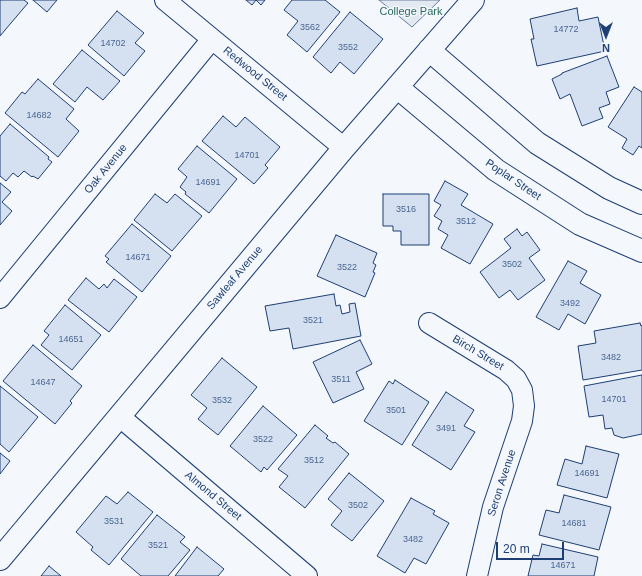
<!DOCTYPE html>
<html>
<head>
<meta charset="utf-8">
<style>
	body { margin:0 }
	#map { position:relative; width:642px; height:576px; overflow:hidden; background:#f4f7fb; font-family:Helvetica,sans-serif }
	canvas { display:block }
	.north { position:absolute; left:586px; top:16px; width:40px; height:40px; -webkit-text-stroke:3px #f4f7fb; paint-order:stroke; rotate:180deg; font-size:11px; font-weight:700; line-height:16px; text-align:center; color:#1d3f73 }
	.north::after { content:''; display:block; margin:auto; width:14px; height:18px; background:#1d3f73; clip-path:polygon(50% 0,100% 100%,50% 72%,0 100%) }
	.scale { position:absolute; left:496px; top:542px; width:68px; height:18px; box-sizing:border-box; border:2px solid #1d3f73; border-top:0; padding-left:5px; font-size:12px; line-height:14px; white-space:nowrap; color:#1d3f73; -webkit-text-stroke:3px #f4f7fb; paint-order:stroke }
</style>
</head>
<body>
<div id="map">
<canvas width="642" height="576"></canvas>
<div class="north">N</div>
<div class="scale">20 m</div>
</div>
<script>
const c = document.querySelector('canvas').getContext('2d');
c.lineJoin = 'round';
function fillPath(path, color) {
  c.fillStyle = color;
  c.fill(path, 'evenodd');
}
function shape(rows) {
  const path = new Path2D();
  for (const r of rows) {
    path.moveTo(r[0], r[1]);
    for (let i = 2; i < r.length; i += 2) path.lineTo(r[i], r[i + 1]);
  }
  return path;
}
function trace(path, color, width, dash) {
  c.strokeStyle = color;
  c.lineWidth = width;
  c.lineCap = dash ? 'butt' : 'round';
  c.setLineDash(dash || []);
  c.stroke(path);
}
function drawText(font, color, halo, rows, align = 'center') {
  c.font = font + ' Helvetica,sans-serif';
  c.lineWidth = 3;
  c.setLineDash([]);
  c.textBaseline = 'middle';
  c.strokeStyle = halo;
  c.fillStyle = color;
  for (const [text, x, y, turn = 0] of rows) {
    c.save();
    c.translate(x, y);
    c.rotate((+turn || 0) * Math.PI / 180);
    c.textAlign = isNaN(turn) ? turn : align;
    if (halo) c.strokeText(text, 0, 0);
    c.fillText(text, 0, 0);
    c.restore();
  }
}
const green = shape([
	[379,0,440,0,412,27,379,0]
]);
const building = shape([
	[0,0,24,0,28,3,0,36,0,0],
	[33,0,57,0,47,12,33,0],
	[246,0,265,0,261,5,256,0,252,5,246,0],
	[292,0,325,0,340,12,307,52,287,35,298,21,284,10,292,0],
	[577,8,579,21,598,17,605,51,537,66,531,39,534,39,530,19,577,8],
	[117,11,144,33,135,43,145,51,124,76,88,45,117,11],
	[350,12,383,39,354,74,340,62,331,73,313,57,350,12],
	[82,50,120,81,103,100,87,87,75,102,53,84,82,50],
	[607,56,619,87,606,92,610,104,599,108,603,118,582,126,570,94,560,99,552,79,562,74,562,73,607,56],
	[38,79,74,109,66,119,79,131,58,157,5,113,22,92,25,94,38,79],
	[634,87,642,92,642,148,639,146,633,155,622,148,627,139,608,127,634,87],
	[223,116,236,127,245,117,280,147,265,165,268,168,254,184,202,141,223,116],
	[10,124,49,157,48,159,52,162,38,179,33,176,32,177,24,171,18,177,13,173,6,181,0,176,0,136,10,124],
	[197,146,237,179,209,213,185,194,186,192,180,187,187,177,178,169,197,146],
	[445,181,468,194,461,205,493,224,470,264,441,248,448,235,438,229,442,221,434,216,441,205,434,201,445,181],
	[0,183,11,192,2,202,12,211,0,225,0,183],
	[155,194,167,203,175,194,202,216,172,251,134,220,155,194],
	[383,194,429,194,429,245,401,245,401,231,393,231,393,226,383,226,383,194],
	[132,224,171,256,142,292,106,262,109,259,105,256,132,224],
	[517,229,522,236,527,232,540,250,529,258,545,280,518,300,510,290,499,298,480,272,511,248,504,239,517,229],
	[336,235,377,253,373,263,376,265,373,272,375,273,365,297,317,276,336,235],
	[568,261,587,271,580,283,601,295,585,324,568,314,559,330,536,317,568,261],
	[86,278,99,289,104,284,107,288,114,279,137,297,109,332,68,300,86,278],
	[334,294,336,306,340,305,342,314,350,312,349,304,355,303,361,336,293,349,289,328,270,331,265,306,334,294],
	[65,305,101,335,72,370,41,345,49,335,44,331,65,305],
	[640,323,641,326,642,325,642,370,583,380,578,346,596,343,594,331,640,323],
	[360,340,372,364,356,372,364,389,333,403,313,362,360,340],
	[33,345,82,386,70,401,72,403,55,424,3,381,33,345],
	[222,358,257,387,218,435,198,419,207,408,191,395,222,358],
	[642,375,642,434,623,438,614,435,612,428,605,429,603,415,589,417,584,386,642,375],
	[395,380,429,402,402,445,364,421,389,381,393,384,395,380],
	[0,386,38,417,9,452,0,444,0,386],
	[446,392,474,410,464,426,475,432,451,470,412,445,446,392],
	[263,406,297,435,267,470,264,467,261,472,230,446,263,406],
	[315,425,328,436,326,438,333,443,335,442,349,454,305,508,279,487,288,476,278,469,315,425],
	[586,446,619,454,607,498,557,485,565,459,582,464,586,446],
	[0,453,10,461,0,474,0,453],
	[349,473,384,501,352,541,331,525,342,511,328,499,349,473],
	[128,492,153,512,109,565,91,550,93,547,76,532,106,496,117,504,128,492],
	[564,495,611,507,599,550,539,535,546,510,559,513,564,495],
	[411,498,435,511,433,514,449,523,426,564,414,558,405,573,377,556,411,498],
	[157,515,185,537,180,542,190,550,168,576,141,576,121,559,157,515],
	[542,544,598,557,594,576,528,576,533,555,539,556,542,544],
	[197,547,224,569,218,576,175,576,197,547],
	[49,566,61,576,41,576,49,566]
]);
const minor = shape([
	[165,0,344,148],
	[0,298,212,39],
	[429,323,506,370,516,379,522,390,524,406,522,421,493,507,477,576],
	[119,416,307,576]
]);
const tertiary = shape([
	[429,50,537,143,609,188,642,203],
	[397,87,496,170,580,224,642,251],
	[0,559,344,148,473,0]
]);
const numberNames = [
	["3562",310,28],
	["14772",566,30],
	["14702",113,44],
	["3552",348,48],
	["14682",39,116],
	["14701",247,156],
	["14691",208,183],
	["3516",406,210],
	["3512",466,222],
	["14671",138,258],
	["3502",512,265],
	["3522",347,268],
	["3492",570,304],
	["3521",313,321],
	["14651",71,340],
	["3482",611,358],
	["3511",341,380],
	["14647",43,383],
	["14701",614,400],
	["3532",222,401],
	["3501",396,411],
	["3491",446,429],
	["3522",263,440],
	["3512",314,461],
	["14691",587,474],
	["3502",358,506],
	["3531",114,522],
	["14681",574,524],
	["3482",413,540],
	["3521",158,546],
	["14671",563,566]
];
const parkNames = [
	["College Park",411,12]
];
const streetNames = [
	["Redwood Street",255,74,39],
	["Oak Avenue",106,169,-51],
	["Poplar Street",513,180,34],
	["Sawleaf Avenue",235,278,-50],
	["Birch Street",478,353,31],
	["Seron Avenue",502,483,-72],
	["Almond Street",213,496,40]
];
fillPath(green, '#e3e9f0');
trace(green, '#687fa3', 1);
fillPath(building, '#d5e0f0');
trace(building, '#1d3f73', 1);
trace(minor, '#1d3f73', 22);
trace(tertiary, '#1d3f73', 24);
trace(minor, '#f4f7fb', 20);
trace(tertiary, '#f4f7fb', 22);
drawText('9px', '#4b6792', null, numberNames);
drawText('11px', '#2c6c60', '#f4f7fb', parkNames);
drawText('11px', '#1d3f73', '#f4f7fb', streetNames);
</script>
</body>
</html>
